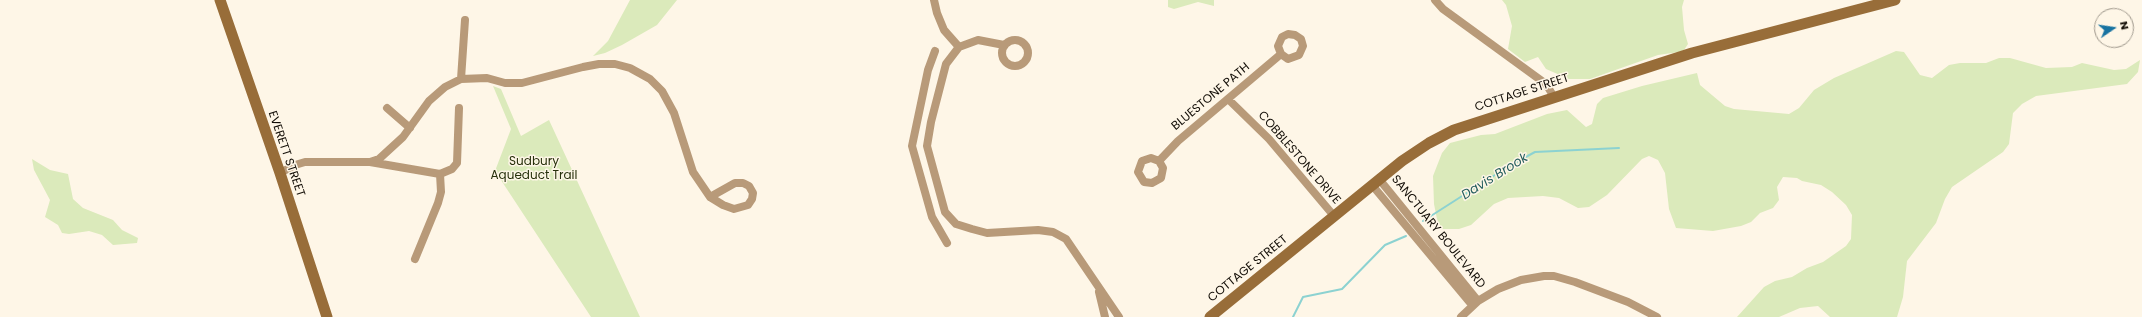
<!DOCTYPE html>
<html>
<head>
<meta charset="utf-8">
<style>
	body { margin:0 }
	#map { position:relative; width:2142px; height:317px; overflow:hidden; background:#fef6e7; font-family:Poppins,sans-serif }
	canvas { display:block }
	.north { position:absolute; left:2094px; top:8px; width:40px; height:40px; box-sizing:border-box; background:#fef6e7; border:1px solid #a0998d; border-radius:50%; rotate:77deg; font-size:11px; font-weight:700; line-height:16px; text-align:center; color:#120d06 }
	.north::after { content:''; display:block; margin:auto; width:14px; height:18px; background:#1873a1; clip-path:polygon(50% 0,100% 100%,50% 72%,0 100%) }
</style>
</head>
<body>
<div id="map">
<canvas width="2142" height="317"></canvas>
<div class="north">N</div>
</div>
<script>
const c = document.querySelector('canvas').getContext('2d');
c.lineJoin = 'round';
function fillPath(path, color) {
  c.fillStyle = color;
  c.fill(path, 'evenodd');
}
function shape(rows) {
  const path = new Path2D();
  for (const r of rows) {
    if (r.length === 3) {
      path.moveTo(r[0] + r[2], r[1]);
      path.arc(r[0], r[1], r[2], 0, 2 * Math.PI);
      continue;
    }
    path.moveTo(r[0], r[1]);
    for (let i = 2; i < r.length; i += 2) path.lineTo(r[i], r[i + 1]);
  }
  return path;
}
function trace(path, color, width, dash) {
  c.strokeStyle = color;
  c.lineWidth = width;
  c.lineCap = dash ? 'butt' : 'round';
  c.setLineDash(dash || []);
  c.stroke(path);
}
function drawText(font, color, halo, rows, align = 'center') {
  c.font = font + ' Poppins,sans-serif';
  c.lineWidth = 3;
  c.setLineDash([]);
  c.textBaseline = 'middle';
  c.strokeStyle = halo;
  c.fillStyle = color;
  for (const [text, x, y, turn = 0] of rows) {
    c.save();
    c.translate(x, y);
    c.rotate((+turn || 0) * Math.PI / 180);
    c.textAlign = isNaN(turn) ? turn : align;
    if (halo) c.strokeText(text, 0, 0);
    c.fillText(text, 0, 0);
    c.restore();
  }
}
const green = shape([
	[630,0,677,0,657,25,622,45,605,53,593,56,608,41],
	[1168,0,1214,0,1214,6,1198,2,1174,9,1168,7],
	[1502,0,1684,0,1682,7,1684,30,1688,44,1684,50,1679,52,1658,55,1590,79,1569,79,1546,69,1538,57,1525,62,1508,49,1512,26,1506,5],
	[1896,51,1904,52,1920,75,1932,78,1949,65,1960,63,1986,63,1999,58,2010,58,2046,68,2072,67,2082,63,2114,70,2126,69,2140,60,2138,72,2127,84,2036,96,2022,104,2013,113,2009,144,2003,152,1952,187,1945,199,1936,223,1907,261,1903,297,1897,317,1830,317,1818,306,1800,308,1779,317,1737,317,1764,287,1775,281,1792,277,1807,268,1823,262,1846,246,1851,239,1852,215,1846,205,1832,192,1821,185,1802,181,1797,178,1783,177,1777,187,1779,200,1773,208,1760,213,1751,222,1741,226,1713,231,1676,228,1669,209,1665,173,1658,160,1649,156,1642,159,1607,195,1589,207,1578,208,1559,198,1543,196,1508,198,1494,204,1471,225,1459,229,1442,229,1437,219,1434,204,1433,176,1442,153,1450,143,1481,135,1495,134,1547,114,1567,110,1586,127,1592,124,1597,104,1603,98,1642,86,1697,73,1700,85,1725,106,1734,109,1789,114,1799,108,1814,90,1834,78],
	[493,86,501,89,521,136,549,120,640,317,591,317,495,171,511,129],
	[32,159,50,170,68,174,73,199,83,208,113,220,122,230,138,238,137,243,113,245,102,235,89,231,69,234,62,233,58,225,45,217,50,200,34,170]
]);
const stream = shape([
	[1423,221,1509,166,1535,152,1619,148],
	[1293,317,1303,297,1342,289,1385,245,1406,236]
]);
const street = shape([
	[934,0,937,13,944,30,959,47,946,64,931,122,927,146,945,212,956,224,972,229,987,233,1038,230,1053,232,1066,239,1119,317],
	[1435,0,1443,9,1546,84,1554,97],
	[1015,53,13],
	[959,47,978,40,1004,45],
	[935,51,928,70,912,146,932,217,947,243],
	[461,79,465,20],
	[1228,99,1269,139,1334,216],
	[387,108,410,128],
	[1159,161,1163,168,1161,178,1152,183,1144,182,1138,172,1142,161,1151,158,1159,161,1178,141,1281,54,1288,59,1299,55,1303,46,1301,39,1295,35,1288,34,1282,37,1278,46,1281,54],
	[370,162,440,174,441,192,438,203,415,259],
	[280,173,295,165,305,162,370,162,379,159,403,137,429,101,445,87,461,79,487,78,505,83,522,83,583,67,599,64,615,64,630,68,650,79,662,91,674,113,693,172,710,197,723,205,734,209,748,205,752,199,753,193,749,186,743,183,735,183,710,197],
	[440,174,452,169,457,163,459,108],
	[1379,179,1478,301],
	[1372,185,1472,305],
	[1099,292,1105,317],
	[1461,317,1478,301,1498,289,1521,280,1544,276,1554,276,1575,282,1628,302,1657,317]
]);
const secondary = shape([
	[220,0,280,173,327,317],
	[1210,317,1402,161,1429,143,1454,130,1692,53,1895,0]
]);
const streetNames = [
	["COTTAGE STREET",1522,93,-18],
	["BLUESTONE PATH",1211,97,-40],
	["EVERETT STREET",286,154,71],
	["COBBLESTONE DRIVE",1299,158,49],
	["SANCTUARY BOULEVARD",1438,232,51],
	["COTTAGE STREET",1248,269,-39]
];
const parkNames = [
	["Sudbury",534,162],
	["Aqueduct Trail",534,176]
];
const waterNames = [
	["Davis Brook",1495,177,-32]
];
fillPath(green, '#dbeabb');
trace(stream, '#8cd2d1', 2);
trace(street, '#b89a79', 8);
trace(secondary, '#986d39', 11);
drawText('12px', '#120d06', '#fef6e7', streetNames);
drawText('12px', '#27310b', '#fef6e7', parkNames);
drawText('italic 13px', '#235d5d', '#fef6e7', waterNames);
</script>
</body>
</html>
